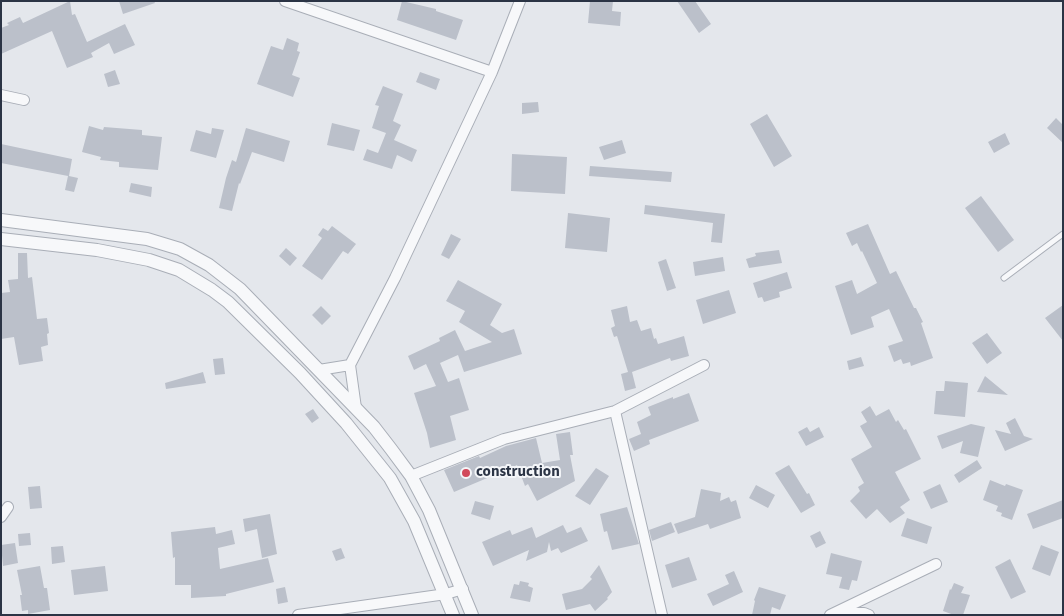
<!DOCTYPE html>
<html>
<head>
<meta charset="utf-8">
<style>
	body { margin:0 }
	#map { position:relative; width:1064px; height:616px; overflow:hidden; background:#e4e7ec; font-family:"Source Sans 3",sans-serif }
	canvas { display:block }
	.frame { position:absolute; inset:0; border:2px solid #2b3445; pointer-events:none }
</style>
</head>
<body>
<div id="map">
<canvas width="1064" height="616"></canvas>
<div class="frame"></div>
</div>
<script>
const c = document.querySelector('canvas').getContext('2d');
c.lineJoin = 'round';
function fillPath(path, color) {
  c.fillStyle = color;
  c.fill(path, 'evenodd');
}
function shape(rows) {
  const path = new Path2D();
  for (const r of rows) {
    path.moveTo(r[0], r[1]);
    for (let i = 2; i < r.length; i += 2) path.lineTo(r[i], r[i + 1]);
  }
  return path;
}
function trace(path, color, width, dash) {
  c.strokeStyle = color;
  c.lineWidth = width;
  c.lineCap = dash ? 'butt' : 'round';
  c.setLineDash(dash || []);
  c.stroke(path);
}
function drawText(font, color, halo, rows, align = 'center') {
  c.font = font + ' "Source Sans 3",sans-serif';
  c.lineWidth = 4;
  c.setLineDash([]);
  c.textBaseline = 'middle';
  c.strokeStyle = halo;
  c.fillStyle = color;
  for (const [text, x, y, turn = 0] of rows) {
    c.save();
    c.translate(x, y);
    c.rotate((+turn || 0) * Math.PI / 180);
    c.textAlign = isNaN(turn) ? turn : align;
    if (halo) c.strokeText(text, 0, 0);
    c.fillText(text, 0, 0);
    c.restore();
  }
}
const building = shape([
	[70,1,72,15,75,14,87,42,125,24,135,45,114,54,109,43,91,53,93,57,67,68,52,31,1,54,1,28,9,25,7,23,20,17,23,23],
	[119,1,154,1,155,3,123,14],
	[402,1,436,9,436,11,463,20,456,40,397,20],
	[590,1,613,1,612,11,621,12,620,26,588,23],
	[677,1,695,1,711,24,699,33],
	[287,38,299,43,297,51,300,52,292,75,300,78,293,97,257,84,271,46,283,50],
	[115,70,120,84,108,87,104,74],
	[420,72,440,79,436,90,416,82],
	[383,86,403,94,393,121,401,125,394,140,417,150,412,162,397,155,392,169,363,160,367,149,378,153,386,133,372,128,379,106,375,105],
	[538,102,539,112,522,114,522,103],
	[767,114,792,156,774,167,750,124],
	[1056,118,1063,125,1063,143,1047,128],
	[332,123,360,130,354,151,327,145],
	[89,126,103,130,104,127,142,130,142,135,162,137,158,170,119,167,119,162,100,160,101,157,82,152],
	[212,128,224,130,216,158,190,151,196,130,211,134],
	[246,128,290,141,284,162,252,152,240,184,239,183,232,211,219,208,226,178,232,160,236,162],
	[1005,133,1010,144,994,153,988,142],
	[622,140,626,153,604,160,599,147],
	[1,144,72,159,69,176,78,178,74,192,65,190,68,176,1,163],
	[512,154,567,157,565,194,511,191],
	[590,166,672,172,671,182,589,176],
	[131,183,152,187,151,197,129,192],
	[981,196,1014,240,998,252,965,208],
	[645,205,725,214,722,243,711,242,713,223,644,214],
	[568,213,610,218,607,252,565,248],
	[868,224,890,274,896,271,914,308,916,308,923,322,921,323,933,358,911,366,910,362,903,364,901,359,894,362,888,346,903,341,889,309,871,317,874,327,851,335,835,286,852,280,857,294,877,283,862,251,861,252,857,243,852,246,846,233],
	[332,226,356,244,348,254,343,251,322,280,302,266,322,238,318,235,323,228,328,231],
	[451,234,461,239,449,259,441,255],
	[286,248,297,258,290,266,279,256],
	[779,250,782,263,749,268,746,259,756,256,755,253],
	[18,253,27,253,28,278,32,277,37,319,47,318,49,333,47,334,48,345,41,347,43,361,19,365,14,337,1,339,1,293,10,292,8,280,18,279],
	[723,257,725,271,695,276,693,262],
	[666,259,676,288,667,291,658,262],
	[787,272,792,288,779,292,780,297,764,302,762,297,758,298,753,283],
	[458,280,502,304,490,325,502,333,514,329,522,354,464,372,458,355,440,363,448,382,459,378,469,410,450,416,456,440,430,448,427,433,414,393,436,386,426,364,414,370,408,356,440,341,439,338,455,330,465,351,492,342,459,322,465,311,446,301],
	[729,290,736,313,703,324,696,300],
	[1063,305,1063,341,1045,318],
	[321,306,331,316,322,325,312,315],
	[627,306,630,322,637,320,641,331,651,328,654,339,656,338,658,344,684,336,689,356,671,361,670,358,632,372,636,388,625,391,621,374,628,372,617,336,614,337,611,328,615,326,611,310],
	[987,333,1002,353,987,364,972,343],
	[861,357,864,366,849,370,847,361],
	[223,358,225,374,215,375,213,359],
	[203,372,206,383,166,389,165,383],
	[985,376,1008,395,977,392],
	[945,381,968,383,965,417,934,414,936,391,944,391],
	[689,393,699,421,649,440,650,444,634,451,629,439,641,434,637,422,651,415,648,407,673,397,673,399],
	[870,406,876,416,889,409,896,422,898,420,904,430,906,429,921,459,895,472,910,500,900,507,905,513,890,523,877,509,866,519,850,501,860,491,858,487,864,483,851,459,872,447,860,426,867,422,861,412],
	[313,409,319,418,312,423,305,414],
	[1015,418,1024,436,1033,439,1005,451,995,430,1011,434,1006,423],
	[971,424,985,427,978,457,960,453,963,441,942,449,937,436],
	[807,427,810,432,819,427,824,437,806,446,798,432],
	[570,432,573,455,570,455,575,481,537,501,528,484,525,486,517,465,493,477,492,476,454,492,444,470,479,456,480,458,506,446,536,438,542,463,560,460,556,434],
	[977,460,982,468,959,483,954,475],
	[789,465,807,494,809,493,815,505,801,513,775,473],
	[596,468,609,476,590,505,575,496],
	[990,480,1005,486,1006,484,1023,490,1012,520,1001,516,1002,513,996,511,998,506,983,500],
	[940,484,948,502,931,509,923,492],
	[756,485,775,495,768,508,749,498],
	[40,486,42,508,30,509,28,487],
	[701,489,721,493,720,501,729,497,731,502,736,500,741,518,710,529,708,524,678,534,674,524,695,517],
	[1063,500,1063,518,1033,529,1027,514],
	[475,501,494,506,490,520,471,514],
	[627,507,639,544,612,550,607,531,604,532,600,514],
	[270,514,277,554,262,558,257,529,245,532,243,519],
	[907,518,932,527,927,544,901,536],
	[671,522,675,532,652,541,649,530],
	[563,525,567,533,581,527,588,541,561,553,558,548,551,551,549,542,547,552,526,561,529,550,493,566,482,542,510,530,512,535,532,527,536,538],
	[215,527,216,534,232,530,235,544,218,548,220,569,268,558,274,582,226,594,226,596,191,598,191,585,175,585,175,557,173,558,171,532],
	[820,531,826,543,816,548,810,536],
	[30,533,31,545,19,546,18,534],
	[15,543,18,563,3,566,1,545],
	[1041,545,1059,552,1050,576,1032,569],
	[63,546,65,562,52,564,51,547],
	[341,548,345,558,336,561,332,551],
	[831,553,862,561,857,581,852,580,849,590,839,588,842,577,826,574],
	[689,557,697,580,672,588,665,565],
	[1010,559,1026,592,1011,599,995,567],
	[599,565,612,592,607,598,608,599,595,611,590,604,566,610,562,594,582,589,592,579,590,577],
	[40,566,44,588,47,588,50,610,28,614,28,610,22,611,20,595,22,595,17,570],
	[105,566,108,591,74,595,71,570],
	[734,571,743,592,713,606,707,594,729,584,725,575],
	[520,581,529,583,528,586,533,588,530,602,510,598,514,584,519,585],
	[954,583,964,587,961,593,970,595,963,615,954,615,943,611,950,589,951,590],
	[285,587,288,602,278,604,276,589],
	[759,587,786,595,780,610,772,607,770,615,752,615,755,601,754,600]
]);
const service = shape([
	[1004,278,1063,234]
]);
const minor = shape([
	[285,1,492,72],
	[1,95,24,100],
	[319,370,350,365],
	[356,408,350,365,395,278,492,72,520,1],
	[615,411,662,615],
	[411,476,504,439,615,411,704,365],
	[1,517,8,507],
	[836,613,864,613,869,615],
	[298,615,446,594,463,589],
	[830,615,936,564]
]);
const tertiary = shape([
	[1,220,147,239,180,249,209,265,240,289,374,427,391,449,411,476,429,510,472,615],
	[1,239,97,250,149,260,179,270,212,290,228,302,300,373,346,423,390,478,414,521,453,615]
]);
const markers = [
	[466,473,5,"#d1495b"]
];
const poiNames = [
	["construction",476,473]
];
fillPath(building, '#bbc0ca');
trace(service, '#a9aeb7', 7);
trace(minor, '#a9aeb7', 12);
trace(tertiary, '#a9aeb7', 14);
trace(service, '#f7f8fa', 5);
trace(minor, '#f7f8fa', 10);
trace(tertiary, '#f7f8fa', 12);
for (const [x, y, r, color] of markers) {
  const dot = new Path2D();
  dot.arc(x, y, r, 0, 2 * Math.PI);
  c.fillStyle = color;
  c.fill(dot);
  trace(dot, '#f4f6f9', 2);
}
drawText('bold 15px', '#2b3445', '#f4f6f9', poiNames, 'left');
</script>
</body>
</html>
